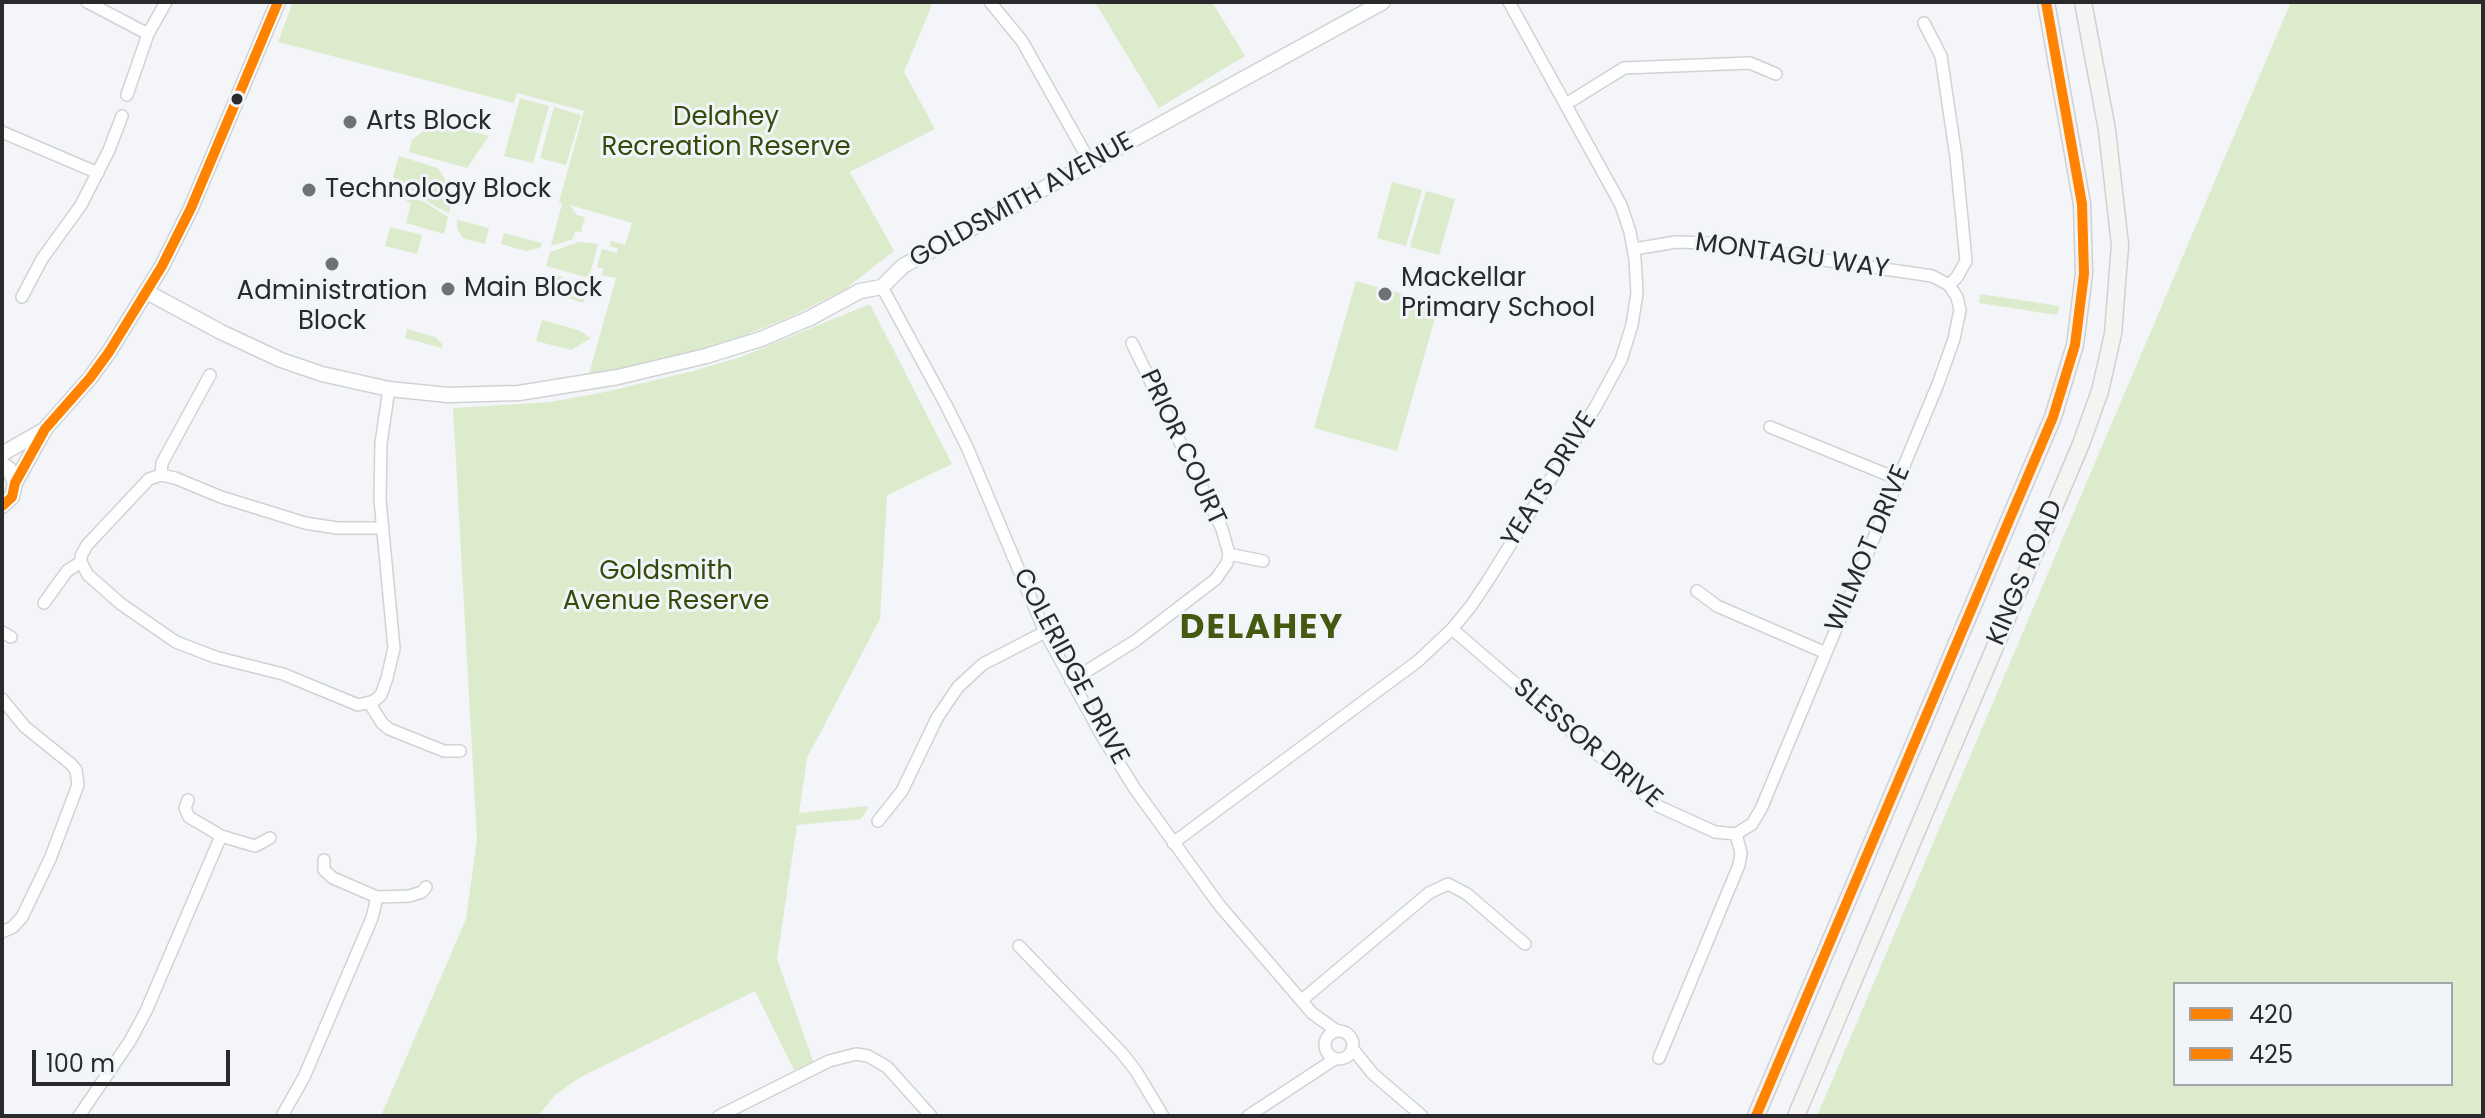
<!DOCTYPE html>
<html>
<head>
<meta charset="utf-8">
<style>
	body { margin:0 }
	#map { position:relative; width:2485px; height:1118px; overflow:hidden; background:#f3f5f8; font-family:Poppins,sans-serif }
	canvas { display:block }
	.frame { position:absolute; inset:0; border:4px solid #292a2c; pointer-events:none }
	.legend { position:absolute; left:2173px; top:982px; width:280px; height:104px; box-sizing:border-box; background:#f1f5fa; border:2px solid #a1a4a8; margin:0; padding:10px 14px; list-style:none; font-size:24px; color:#292a2c }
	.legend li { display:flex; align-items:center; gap:16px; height:40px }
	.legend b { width:40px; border:2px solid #a1a4a8 }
	.scale { position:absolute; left:32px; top:1050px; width:198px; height:36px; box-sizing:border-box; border:4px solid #292a2c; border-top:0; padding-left:10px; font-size:24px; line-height:28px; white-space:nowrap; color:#292a2c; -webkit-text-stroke:6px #f1f5fa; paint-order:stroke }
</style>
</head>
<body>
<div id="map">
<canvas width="2485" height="1118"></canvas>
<div class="frame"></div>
<ul class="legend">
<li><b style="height:10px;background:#ff8200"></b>420</li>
<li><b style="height:10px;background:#ff8200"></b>425</li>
</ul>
<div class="scale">100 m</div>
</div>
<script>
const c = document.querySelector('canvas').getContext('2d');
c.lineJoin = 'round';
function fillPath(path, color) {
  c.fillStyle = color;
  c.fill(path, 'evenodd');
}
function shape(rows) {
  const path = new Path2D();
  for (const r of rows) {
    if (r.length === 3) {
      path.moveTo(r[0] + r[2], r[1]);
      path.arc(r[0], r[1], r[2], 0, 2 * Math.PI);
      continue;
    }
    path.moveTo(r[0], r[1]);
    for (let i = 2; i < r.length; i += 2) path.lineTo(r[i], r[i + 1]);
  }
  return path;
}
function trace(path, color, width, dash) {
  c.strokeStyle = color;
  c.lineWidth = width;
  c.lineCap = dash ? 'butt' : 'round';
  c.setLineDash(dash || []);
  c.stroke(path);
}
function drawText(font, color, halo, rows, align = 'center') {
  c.font = font + ' Poppins,sans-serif';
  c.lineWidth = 6;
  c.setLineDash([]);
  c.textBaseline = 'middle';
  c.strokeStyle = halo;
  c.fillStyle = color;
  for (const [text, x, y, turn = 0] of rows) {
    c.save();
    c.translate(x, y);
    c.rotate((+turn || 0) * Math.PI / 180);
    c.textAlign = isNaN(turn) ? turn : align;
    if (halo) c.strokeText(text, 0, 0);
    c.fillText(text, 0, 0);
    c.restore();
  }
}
const green = shape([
	[293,2,933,2,904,72,935,129,850,172,894,251,844,290,792,316,726,343,643,366,589,374,616,278,601,275,604,269,597,267,602,249,617,253,618,249,610,246,611,241,625,245,632,223,570,205,577,215,585,217,581,232,575,231,573,239,551,246,562,204,559,202,584,111,517,93,514,103,278,42],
	[1095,2,1212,2,1245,56,1159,108],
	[2291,2,2483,2,2483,1116,1817,1116],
	[2175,984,2451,984,2451,1084,2175,1084],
	[520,98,549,106,533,163,504,156],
	[554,107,581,115,566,165,540,158],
	[433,121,489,136,467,168,409,152,412,140,428,127,436,126],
	[399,156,438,168,454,195,449,213,436,207,393,177],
	[1392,182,1422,190,1406,246,1377,238],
	[1426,191,1455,199,1439,255,1410,247],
	[412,199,423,201,448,217,444,234,406,223,411,203,405,201],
	[457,220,489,228,485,244,463,238,457,228],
	[390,227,422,235,417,254,385,246],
	[504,233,542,243,540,248,526,251,501,244],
	[579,242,598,244,589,278,546,266,550,252],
	[547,276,562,276,558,291,576,296,582,278,589,281,583,303,543,290],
	[1356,281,1439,304,1397,451,1314,428],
	[1980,294,2059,306,2057,315,1979,303],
	[870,304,952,464,887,495,880,619,807,758,799,813,867,806,868,808,861,819,797,825,777,959,813,1061,794,1070,755,991,579,1078,555,1095,538,1116,381,1116,466,919,477,840,453,408,550,402,605,392,693,371,741,357],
	[542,320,578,330,591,338,571,350,536,341],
	[407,329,435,337,442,344,442,348,405,338]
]);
const minor = shape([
	[87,2,148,34],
	[990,2,1022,41,1091,164],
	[127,95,148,34,166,2],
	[1566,104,1624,68,1750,63,1776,74],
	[2,132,98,173],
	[1634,249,1676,242,1709,243,1932,276,1949,285],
	[882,287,946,405,967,447,1045,632,1102,736,1135,789,1220,906,1312,1013,1337,1031],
	[22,297,42,259,81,205,109,150,122,116],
	[1770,427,1898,479],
	[161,475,162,463,210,375],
	[381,528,337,528,305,523,221,497,175,478,161,475,149,479,87,545,81,556,81,562,88,575,121,604,176,642,215,657,283,674,358,705,374,701,381,695,387,678,394,648,380,500,381,443,389,389],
	[1229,554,1263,561],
	[1697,591,1717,606,1826,653],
	[44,603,67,571,81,562],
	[1452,629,1658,806,1715,832,1736,834],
	[2,632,11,637],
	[1071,681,1135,641,1216,579,1227,563,1229,554,1222,529,1132,343],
	[2,699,25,727,71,764,76,770,78,785,50,859,22,917,13,927,2,932],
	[370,704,382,723,389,729,444,751,460,751],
	[188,800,185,808,189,817,221,836,255,846,270,838],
	[878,821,902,791,937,718,958,687,983,664,1045,632],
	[1173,843,1418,661,1452,629,1471,606,1489,579,1596,406,1621,360,1632,325,1637,293,1635,259,1630,232,1621,205,1509,2],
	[324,860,324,870,333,878,377,897,409,896,422,892,426,887],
	[1019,946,1121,1052,1136,1071,1163,1116],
	[1302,1000,1429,893,1448,884,1467,894,1525,944],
	[1339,1045,14],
	[1352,1048,1373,1074,1422,1116],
	[1659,1058,1739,865,1741,853,1736,834,1752,824,1761,809,1938,384,1954,339,1960,310,1957,297,1949,285,1957,277,1966,261,1956,157,1941,56,1924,23],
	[79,1116,130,1041,146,1011,221,836],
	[282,1116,304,1077,372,918,377,897],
	[719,1116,829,1061,856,1054,868,1056,887,1067,931,1116],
	[1248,1116,1335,1059]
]);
const tertiary = shape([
	[147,292,221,332,281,360,322,374,389,389,448,395,519,393,618,377,706,356,761,339,810,318,860,291,882,287,903,266,1383,2],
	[2,454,42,431],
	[2,464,9,469,15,483,12,497,2,506],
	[15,483,45,429,90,378,109,352,162,266,191,208,278,2]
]);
const primary = shape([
	[1756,1116,2053,417,2075,345,2084,274,2082,204,2046,2],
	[1796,1116,2081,444,2100,391,2113,334,2120,245,2107,130,2083,2]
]);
const bus1 = shape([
	[1756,1116,2053,417,2075,345,2084,274,2082,204,2046,2]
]);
const bus2 = shape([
	[2,506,12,497,15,483,45,429,90,378,109,352,162,266,191,208,278,2]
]);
const markers = [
	[237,99,7,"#292a2c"],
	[350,122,8,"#707173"],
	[309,190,8,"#707173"],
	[332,264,8,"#707173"],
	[448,289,8,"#707173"],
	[1385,294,8,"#707173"]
];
const parkNames = [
	["Delahey",726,118],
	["Recreation Reserve",726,148],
	["Goldsmith",666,572],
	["Avenue Reserve",666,602]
];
const poiNames = [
	["Arts Block",366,122],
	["Technology Block",325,190],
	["Mackellar",1401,279],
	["Primary School",1401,309],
	["Main Block",464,289],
	["Administration",332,292,"center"],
	["Block",332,322,"center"]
];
const streetNames = [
	["GOLDSMITH AVENUE",1022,201,-29],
	["MONTAGU WAY",1792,257,8],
	["PRIOR COURT",1182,448,65],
	["YEATS DRIVE",1550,480,-58],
	["WILMOT DRIVE",1869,549,-67],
	["KINGS ROAD",2026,573,-67],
	["COLERIDGE DRIVE",1070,667,62],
	["SLESSOR DRIVE",1587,744,40]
];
const districtNames = [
	["DELAHEY",1262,629]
];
fillPath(green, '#dcebcc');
trace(minor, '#d0d2d4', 14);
trace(tertiary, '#d0d2d4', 17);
trace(primary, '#d0d0d2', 19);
trace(minor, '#fdfefe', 11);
trace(tertiary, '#fdfefe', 14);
trace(primary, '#f6f4f2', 16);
trace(bus1, '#ff8200', 10);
trace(bus2, '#ff8200', 10);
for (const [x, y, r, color] of markers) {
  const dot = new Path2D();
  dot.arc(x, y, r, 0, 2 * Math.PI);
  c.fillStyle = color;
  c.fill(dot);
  trace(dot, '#f1f5fa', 3);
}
drawText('26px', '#364b0a', '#f1f5fa', parkNames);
drawText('26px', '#292a2c', '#f1f5fa', poiNames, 'left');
drawText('26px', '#292a2c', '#f1f5fa', streetNames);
c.letterSpacing = '2px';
drawText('bold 34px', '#455a10', '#f1f5fa', districtNames);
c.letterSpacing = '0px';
</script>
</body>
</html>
